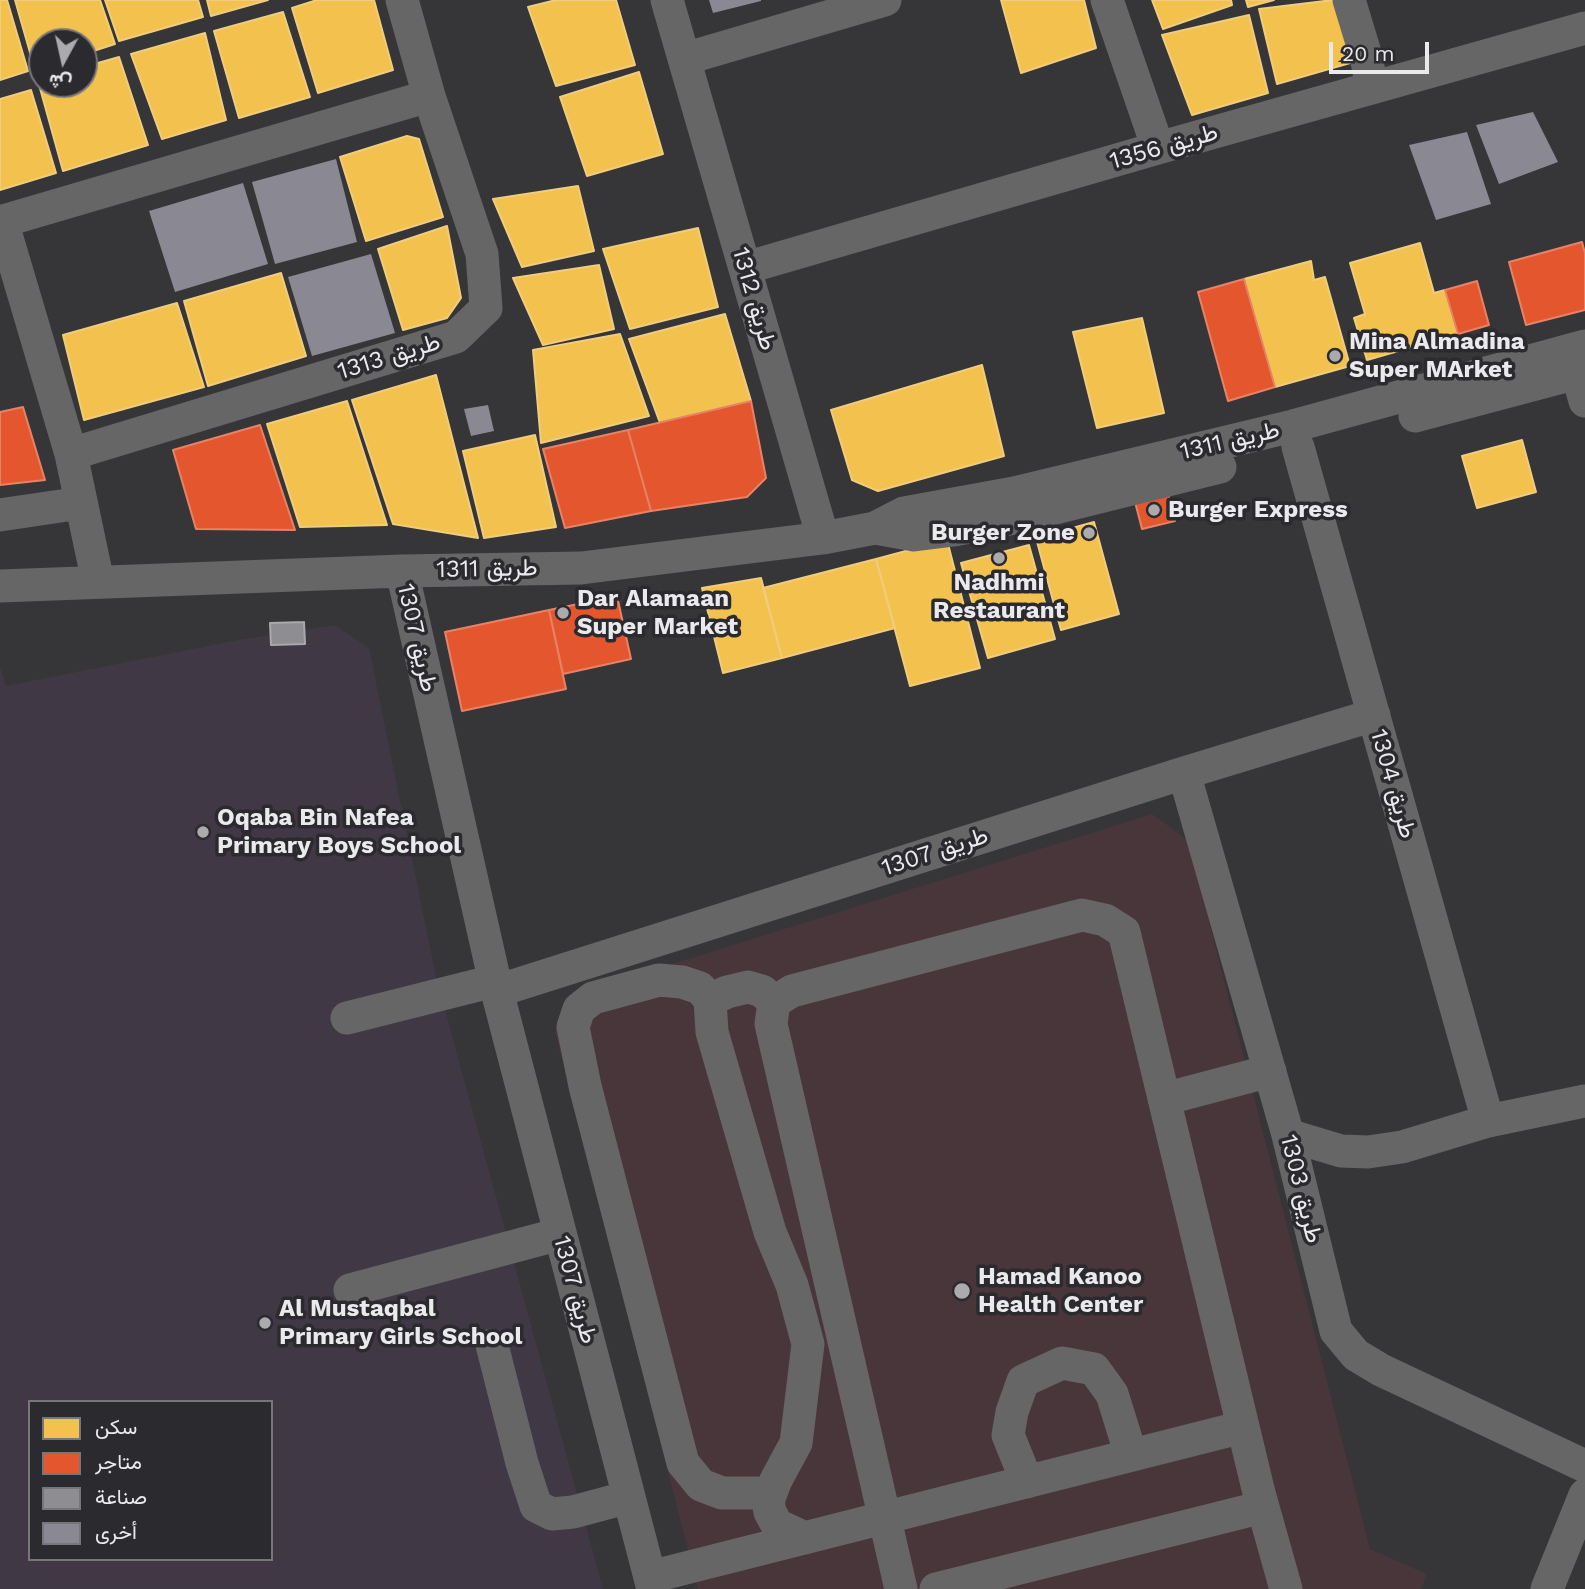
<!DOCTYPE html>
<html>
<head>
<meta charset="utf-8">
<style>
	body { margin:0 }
	#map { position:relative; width:1585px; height:1589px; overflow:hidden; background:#363537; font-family:"Work Sans",Vazirmatn,sans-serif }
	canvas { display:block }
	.legend { position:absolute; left:28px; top:1400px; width:245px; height:161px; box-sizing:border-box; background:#2b2a2e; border:2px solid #77777a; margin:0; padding:9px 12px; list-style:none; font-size:21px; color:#eaeaed }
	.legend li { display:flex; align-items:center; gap:14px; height:35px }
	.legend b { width:35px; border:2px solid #77777a }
	.north { position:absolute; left:28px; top:28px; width:70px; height:70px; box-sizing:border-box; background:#2b2a2e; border:2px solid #77777a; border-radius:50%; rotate:188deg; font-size:19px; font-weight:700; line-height:28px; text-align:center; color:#eaeaed }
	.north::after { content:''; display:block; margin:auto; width:24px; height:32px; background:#ababad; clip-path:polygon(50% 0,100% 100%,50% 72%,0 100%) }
	.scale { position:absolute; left:1329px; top:42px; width:100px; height:32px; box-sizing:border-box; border:4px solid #eaeaed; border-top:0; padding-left:9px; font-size:21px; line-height:24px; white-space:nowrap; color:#eaeaed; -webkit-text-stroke:5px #2b2a2e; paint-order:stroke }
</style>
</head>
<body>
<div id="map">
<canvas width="1585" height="1589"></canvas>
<ul class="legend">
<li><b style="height:19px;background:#f2c14e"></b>سكن</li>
<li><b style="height:19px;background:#e4572e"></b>متاجر</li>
<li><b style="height:19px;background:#8d8d92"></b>صناعة</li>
<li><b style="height:19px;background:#8a8893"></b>أخرى</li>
</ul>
<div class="north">ش</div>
<div class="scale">20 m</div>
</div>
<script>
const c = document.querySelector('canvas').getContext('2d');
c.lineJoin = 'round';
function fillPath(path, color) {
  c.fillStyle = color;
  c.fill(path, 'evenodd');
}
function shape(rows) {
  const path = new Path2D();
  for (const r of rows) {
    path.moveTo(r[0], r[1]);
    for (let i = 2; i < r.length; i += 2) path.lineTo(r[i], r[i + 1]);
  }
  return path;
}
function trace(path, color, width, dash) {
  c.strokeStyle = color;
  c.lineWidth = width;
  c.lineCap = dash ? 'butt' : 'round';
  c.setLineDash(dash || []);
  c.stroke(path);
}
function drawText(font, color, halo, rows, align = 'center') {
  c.font = font + ' "Work Sans",Vazirmatn,sans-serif';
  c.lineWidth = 7;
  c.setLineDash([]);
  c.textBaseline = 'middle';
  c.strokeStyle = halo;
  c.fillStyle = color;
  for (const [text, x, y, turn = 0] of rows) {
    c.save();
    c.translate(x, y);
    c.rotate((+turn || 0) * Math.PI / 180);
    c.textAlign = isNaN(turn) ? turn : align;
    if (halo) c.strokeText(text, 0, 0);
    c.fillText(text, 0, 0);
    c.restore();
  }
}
const education = shape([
	[335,625,369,648,436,977,603,1589,0,1589,0,666,6,686,238,640],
	[30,1402,271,1402,271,1559,30,1559]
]);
const medical = shape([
	[1152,814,1188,840,1370,1549,1427,1574,1421,1589,698,1589,555,1032,573,995]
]);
const homes = shape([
	[0,0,7,0,28,71,0,80,0,0],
	[15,0,100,0,115,44,84,54,84,42,42,42,42,68,35,70,15,0],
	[105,0,198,0,203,17,119,41,105,0],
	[207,0,268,0,211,16,207,0],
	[317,0,374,0,393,70,318,93,292,8,317,0],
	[556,0,616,0,635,65,556,86,528,7,556,0],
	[1001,0,1084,0,1096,48,1021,73,1001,0],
	[1152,0,1231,0,1232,5,1163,29,1152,0],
	[1246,0,1274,0,1248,7,1246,0],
	[1333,0,1364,59,1277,84,1259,9,1333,0],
	[283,12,310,97,239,118,214,31,283,12],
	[1249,15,1268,93,1192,115,1162,35,1249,15],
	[205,33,226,120,162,139,131,54,205,33],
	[119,57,148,145,63,171,38,81,42,80,42,84,84,84,84,67,119,57],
	[639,72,663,154,587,176,560,97,639,72],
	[31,90,56,173,0,190,0,99,31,90],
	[407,136,419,139,443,217,366,241,340,157,407,136],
	[578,186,594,251,522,267,493,199,578,186],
	[447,226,461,298,447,318,403,330,378,249,447,226],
	[698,228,718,307,630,329,603,249,698,228],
	[1420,243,1434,293,1445,290,1458,334,1367,360,1354,318,1365,314,1350,263,1420,243],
	[1311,261,1314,280,1325,277,1350,366,1275,387,1244,279,1311,261],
	[599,265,614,329,543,345,513,278,599,265],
	[281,273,306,356,208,386,184,301,281,273],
	[177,303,204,387,84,420,63,335,177,303],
	[725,314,751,401,660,423,629,339,725,314],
	[1142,318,1164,413,1097,428,1073,332,1142,318],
	[620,334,649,416,541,443,533,350,620,334],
	[982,365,1004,456,878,491,852,480,831,410,982,365],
	[436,375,478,538,393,524,352,400,436,375],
	[347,401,387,525,300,527,267,424,347,401],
	[535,435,556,527,484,538,463,451,535,435],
	[1522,440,1536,492,1477,508,1462,456,1522,440],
	[1094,522,1119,614,1061,630,1036,538,1094,522],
	[947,540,980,668,910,686,876,559,947,540],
	[1029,545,1055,639,988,658,961,563,1029,545],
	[876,559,895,628,782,658,763,588,876,559],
	[761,578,782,658,723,673,702,588,761,578]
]);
const shops = shape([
	[1582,242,1585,253,1585,310,1526,325,1509,262,1582,242],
	[1244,279,1275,387,1228,401,1198,292,1244,279],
	[1477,281,1489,325,1458,334,1445,290,1477,281],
	[751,401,766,478,747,497,651,511,628,430,751,401],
	[23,407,45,480,0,485,0,412,23,407],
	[260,425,295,530,196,529,173,450,260,425],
	[628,430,651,511,565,528,543,449,628,430],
	[1167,490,1175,521,1142,529,1134,498,1167,490],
	[617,596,631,659,563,674,549,610,617,596],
	[549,610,566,689,462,711,445,632,549,610]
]);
const industry = shape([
	[304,622,305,644,271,645,270,623,304,622]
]);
const building = shape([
	[709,0,761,0,761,1,713,13],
	[1533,112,1558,162,1499,184,1476,125],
	[1467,132,1491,204,1436,220,1409,145],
	[336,159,357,242,275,264,252,182],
	[243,183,268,264,175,292,149,211],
	[371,254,395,333,312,356,288,277],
	[488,405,494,431,471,436,464,409]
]);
const minor = shape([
	[667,0,823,538],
	[1107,0,1158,148],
	[1349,0,1366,56,1372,88],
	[684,59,885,0],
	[2,221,71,454,98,582],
	[0,222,429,96],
	[745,268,1158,148,1585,28],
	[1571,352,1585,401],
	[1415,416,1585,371],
	[1298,447,1488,1121],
	[71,454,456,337,486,308,482,254,429,96,402,0],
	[0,515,81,503],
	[875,528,914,535,954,530,1019,517,1220,467],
	[402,571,497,991,653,1589],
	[0,586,402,571,581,568,823,538,875,528,904,513,1014,493,1293,426,1585,346],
	[1184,773,1288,1135,1336,1331,1356,1355,1381,1370,1585,1466],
	[497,991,1184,773,1374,715],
	[710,1000,700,988,682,982,659,980,593,998,579,1009,573,1027,585,1086,683,1463,701,1485,722,1493,770,1493],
	[774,1002,762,991,748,987,727,992,710,1000,712,1032,770,1232,792,1285,808,1344,796,1443,776,1480,768,1501,770,1512,777,1525,805,1538],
	[347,1018,494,981],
	[1164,1099,1270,1071],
	[1288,1135,1341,1151,1368,1152,1402,1147,1488,1121,1585,1101],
	[350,1290,560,1234],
	[492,1345,522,1463,536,1506,552,1514,573,1512,629,1497],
	[1027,1482,1008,1435,1012,1412,1023,1381,1062,1363,1094,1369,1112,1394,1131,1455],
	[650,1577,1243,1427],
	[901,1589,771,1024,774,1002,792,991,1082,915,1105,920,1124,932,1259,1493,1286,1589],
	[936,1589,1263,1507],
	[1547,1589,1585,1495]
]);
const markers = [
	[1335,356,7,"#ababad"],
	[1154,510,7,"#ababad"],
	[1089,533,7,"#ababad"],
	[999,558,7,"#ababad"],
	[563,613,7,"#ababad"],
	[203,832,7,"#ababad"],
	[962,1291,9,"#ababad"],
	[265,1323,7,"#ababad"]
];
const streetNames = [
	["طريق 1356",1164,147,-16],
	["طريق 1312",754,299,74],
	["طريق 1313",389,357,-17],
	["طريق 1311",1230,441,-13],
	["طريق 1311",487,569,-1],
	["طريق 1307",417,638,77],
	["طريق 1304",1393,784,74],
	["طريق 1307",935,852,-18],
	["طريق 1303",1301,1189,76],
	["طريق 1307",575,1290,75]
];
const poiNames = [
	["Mina Almadina",1349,342],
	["Super MArket",1349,370],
	["Burger Express",1168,510],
	["Burger Zone",1075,533,"right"],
	["Nadhmi",999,583,"center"],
	["Restaurant",999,611,"center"],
	["Dar Alamaan",577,599],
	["Super Market",577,627],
	["Oqaba Bin Nafea",217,818],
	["Primary Boys School",217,846],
	["Hamad Kanoo",978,1277],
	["Health Center",978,1305],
	["Al Mustaqbal",279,1309],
	["Primary Girls School",279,1337]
];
fillPath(education, '#413846');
fillPath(medical, '#48363a');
fillPath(homes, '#f2c14e');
trace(homes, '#f0cd7e', 2);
fillPath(shops, '#e4572e');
trace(shops, '#e68367', 2);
fillPath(industry, '#8d8d92');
trace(industry, '#a9a9ad', 2);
fillPath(building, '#8a8893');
trace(minor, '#666667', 33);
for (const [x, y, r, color] of markers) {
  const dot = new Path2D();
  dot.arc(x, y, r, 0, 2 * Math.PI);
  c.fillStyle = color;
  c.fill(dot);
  trace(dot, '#2b2a2e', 2.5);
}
drawText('24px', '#eaeaed', '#2b2a2e', streetNames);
drawText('bold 24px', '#eaeaed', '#2b2a2e', poiNames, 'left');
</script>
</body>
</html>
